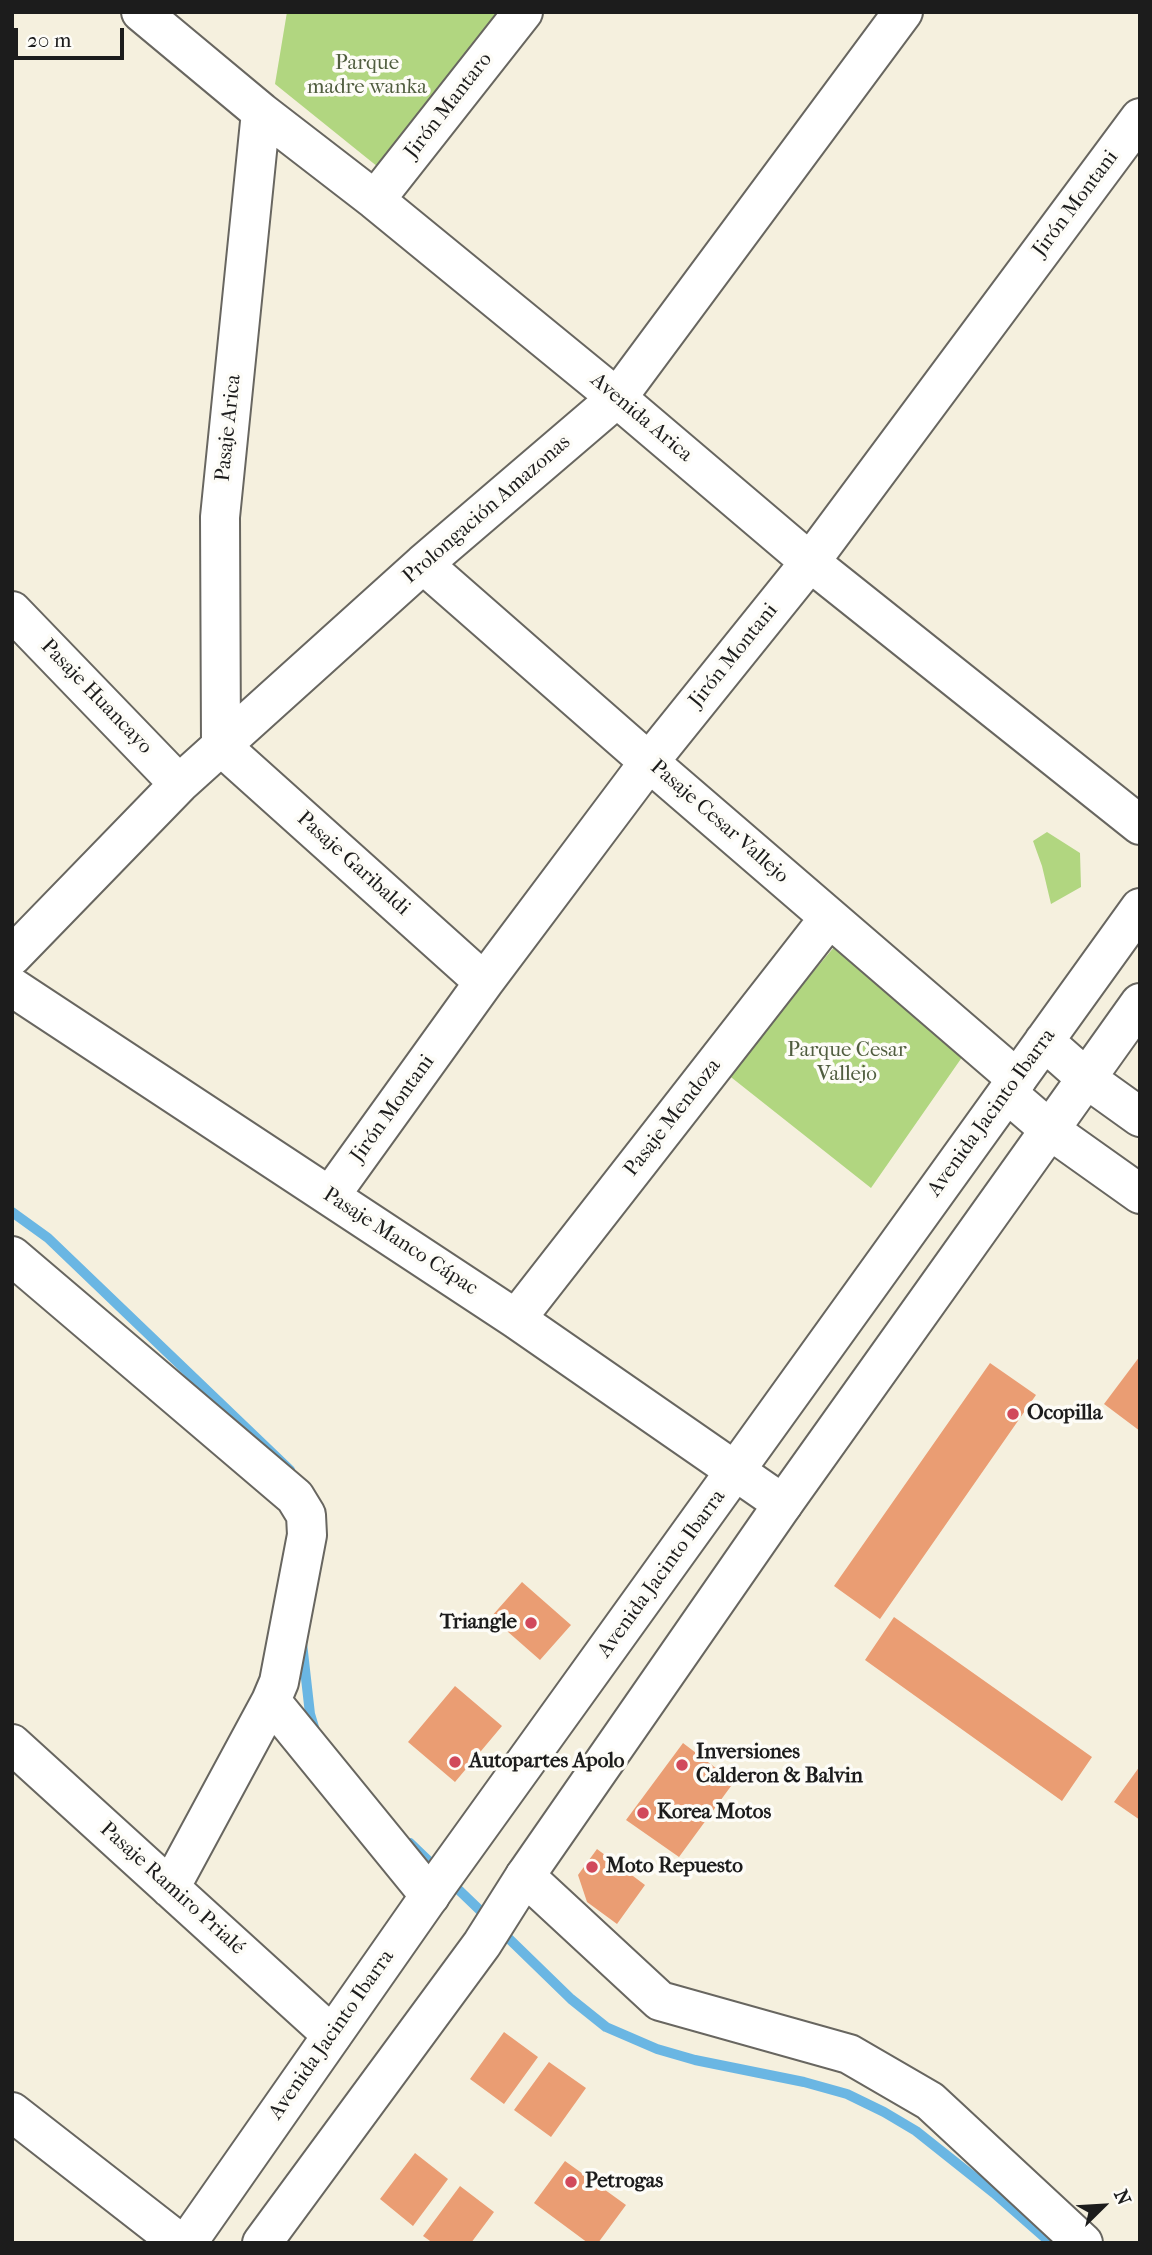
<!DOCTYPE html>
<html>
<head>
<meta charset="utf-8">
<style>
	body { margin:0 }
	#map { position:relative; width:1152px; height:2255px; overflow:hidden; background:#f5f0de; font-family:"IM FELL French Canon",serif }
	canvas { display:block }
	.frame { position:absolute; inset:0; border:14px solid #1c1c1c; pointer-events:none }
	.north { position:absolute; left:1068px; top:2171px; width:70px; height:70px; -webkit-text-stroke:5px #fdfcf7; paint-order:stroke; rotate:66deg; font-size:19px; font-weight:700; line-height:28px; text-align:center; color:#1c1c1c }
	.north::after { content:''; display:block; margin:auto; width:24px; height:32px; background:#1c1c1c; clip-path:polygon(50% 0,100% 100%,50% 72%,0 100%) }
	.scale { position:absolute; left:14px; top:28px; width:110px; height:32px; box-sizing:border-box; border:4px solid #1c1c1c; border-top:0; padding-left:9px; font-size:21px; line-height:24px; white-space:nowrap; color:#1c1c1c; -webkit-text-stroke:5px #fdfcf7; paint-order:stroke }
</style>
</head>
<body>
<div id="map">
<canvas width="1152" height="2255"></canvas>
<div class="frame"></div>
<div class="north">N</div>
<div class="scale">20 m</div>
</div>
<script>
const c = document.querySelector('canvas').getContext('2d');
c.lineJoin = 'round';
function fillPath(path, color) {
  c.fillStyle = color;
  c.fill(path, 'evenodd');
}
function shape(rows) {
  const path = new Path2D();
  for (const r of rows) {
    path.moveTo(r[0], r[1]);
    for (let i = 2; i < r.length; i += 2) path.lineTo(r[i], r[i + 1]);
  }
  return path;
}
function trace(path, color, width, dash) {
  c.strokeStyle = color;
  c.lineWidth = width;
  c.lineCap = dash ? 'butt' : 'round';
  c.setLineDash(dash || []);
  c.stroke(path);
}
function drawText(font, color, halo, rows, align = 'center') {
  c.font = font + ' "IM FELL French Canon",serif';
  c.lineWidth = 7;
  c.setLineDash([]);
  c.textBaseline = 'middle';
  c.strokeStyle = halo;
  c.fillStyle = color;
  for (const [text, x, y, turn = 0] of rows) {
    c.save();
    c.translate(x, y);
    c.rotate((+turn || 0) * Math.PI / 180);
    c.textAlign = isNaN(turn) ? turn : align;
    if (halo) c.strokeText(text, 0, 0);
    c.fillText(text, 0, 0);
    c.restore();
  }
}
const green = shape([
	[287,12,500,12,378,167,275,84],
	[1047,832,1080,853,1081,887,1051,904,1042,866,1033,841],
	[835,946,965,1053,871,1188,727,1074]
]);
const stream = shape([
	[12,1212,48,1238,290,1470],
	[302,1643,310,1714,316,1734],
	[410,1843,489,1919],
	[500,1930,571,1999,606,2027,657,2049,695,2060,804,2082,847,2094,884,2112,916,2131,994,2193,1051,2243]
]);
const building = shape([
	[1140,1356,1140,1431,1104,1404],
	[990,1363,1036,1395,880,1619,834,1586],
	[522,1582,571,1625,540,1660,491,1617],
	[894,1617,1092,1757,1062,1801,865,1660],
	[455,1686,502,1726,455,1782,408,1742],
	[683,1743,734,1782,679,1857,626,1820],
	[1140,1766,1140,1820,1114,1802],
	[597,1849,645,1885,617,1924,587,1902,578,1875],
	[504,2032,538,2057,504,2104,470,2079],
	[549,2062,586,2088,551,2137,514,2110],
	[415,2153,448,2179,413,2226,380,2199],
	[565,2161,626,2205,598,2243,588,2243,534,2203],
	[460,2186,494,2212,471,2243,433,2243,423,2236]
]);
const street = shape([
	[141,12,261,112,375,200,617,398,810,562,1140,825],
	[261,112,220,517,221,746,484,982],
	[375,200,523,12],
	[423,564,649,762,1017,1079],
	[12,611,179,784],
	[12,956,179,784,423,564,617,398,903,12],
	[12,987,516,1319,783,1504],
	[330,1196,484,982,649,762,810,562,1140,118],
	[12,1256,295,1497,306,1515,307,1535,279,1682,271,1701,430,1896],
	[516,1319,829,918],
	[12,1744,332,2035],
	[525,1876,660,2001,849,2054,930,2101,1083,2243],
	[170,1888,271,1701],
	[12,2112,180,2243]
]);
const secondary = shape([
	[1044,1041,1087,1079,1140,1117],
	[1007,1093,1050,1130,1140,1194],
	[187,2243,440,1881,1140,908],
	[262,2243,482,1944,525,1876,783,1504,1140,1003]
]);
const markers = [
	[1013,1414,7,"#d1495b"],
	[531,1623,7,"#d1495b"],
	[455,1762,7,"#d1495b"],
	[682,1765,7,"#d1495b"],
	[643,1813,7,"#d1495b"],
	[592,1867,7,"#d1495b"],
	[571,2182,7,"#d1495b"]
];
const parkNames = [
	["Parque",367,64],
	["madre wanka",367,88],
	["Parque Cesar",847,1051],
	["Vallejo",847,1075]
];
const streetNames = [
	["Jirón Mantaro",449,106,-52],
	["Jirón Montani",1076,204,-53],
	["Avenida Arica",641,418,40],
	["Pasaje Arica",229,428,-84],
	["Prolongación Amazonas",487,510,-41],
	["Jirón Montani",734,656,-51],
	["Pasaje Huancayo",96,697,46],
	["Pasaje Cesar Vallejo",719,822,41],
	["Pasaje Garibaldi",353,864,42],
	["Jirón Montani",393,1109,-54],
	["Avenida Jacinto Ibarra",992,1113,-54],
	["Pasaje Mendoza",673,1118,-52],
	["Pasaje Manco Cápac",400,1242,33],
	["Avenida Jacinto Ibarra",662,1574,-54],
	["Pasaje Ramiro Prialé",172,1889,42],
	["Avenida Jacinto Ibarra",332,2035,-55]
];
const poiNames = [
	["Ocopilla",1027,1414],
	["Triangle",517,1623,"right"],
	["Inversiones",696,1753],
	["Calderon & Balvin",696,1777],
	["Autopartes Apolo",469,1762],
	["Korea Motos",657,1813],
	["Moto Repuesto",606,1867],
	["Petrogas",585,2182]
];
fillPath(green, '#b1d680');
trace(stream, '#6ab6e3', 10);
fillPath(building, '#ea9d73');
trace(street, '#686660', 42);
trace(secondary, '#686660', 42);
trace(street, '#fff', 38);
trace(secondary, '#fff', 38);
for (const [x, y, r, color] of markers) {
  const dot = new Path2D();
  dot.arc(x, y, r, 0, 2 * Math.PI);
  c.fillStyle = color;
  c.fill(dot);
  trace(dot, '#fdfcf7', 2.5);
}
drawText('21px', '#505d3f', '#fdfcf7', parkNames);
drawText('21px', '#1c1c1c', '#fdfcf7', streetNames);
drawText('bold 21px', '#1c1c1c', '#fdfcf7', poiNames, 'left');
</script>
</body>
</html>
